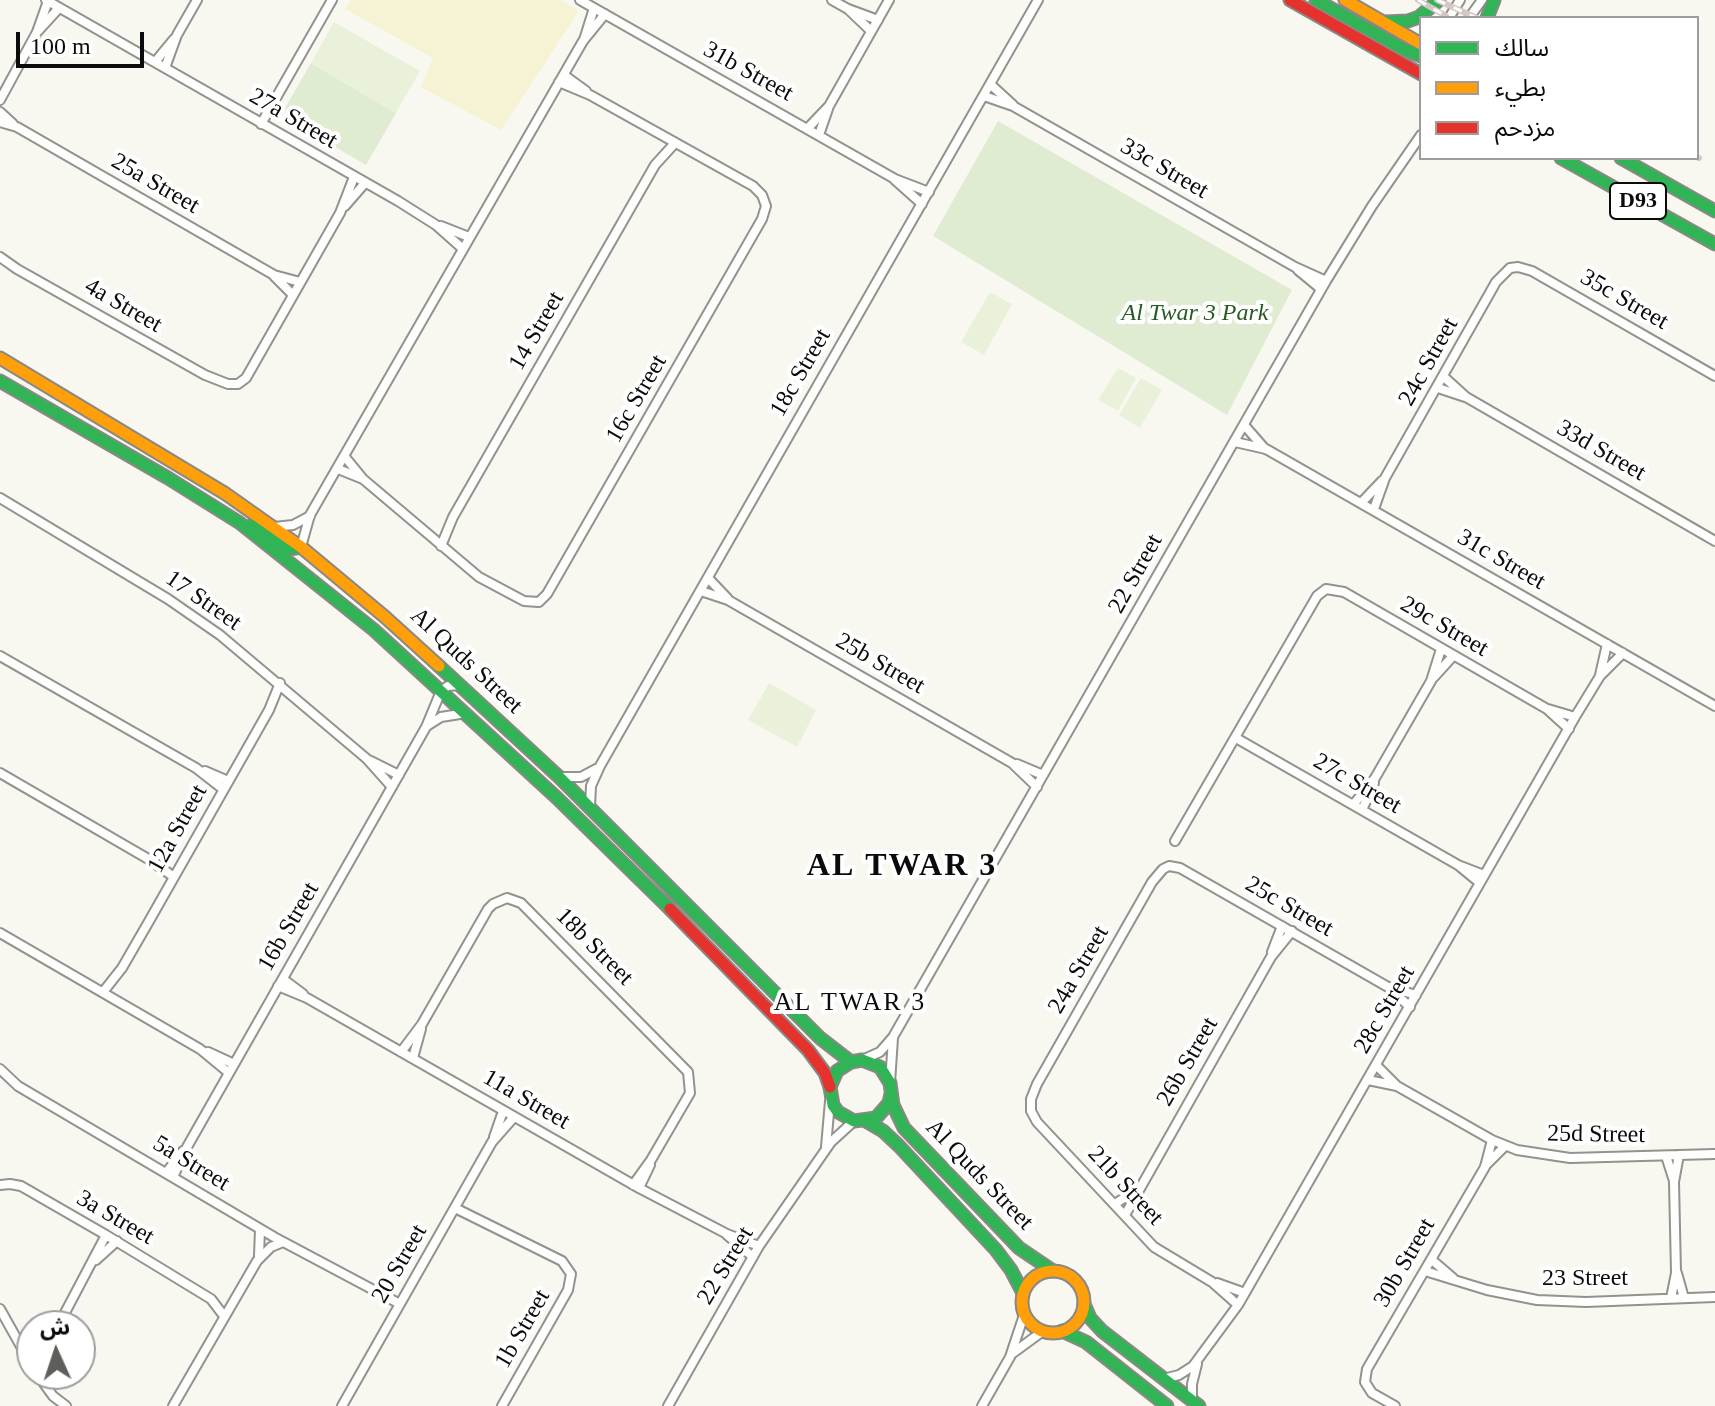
<!DOCTYPE html>
<html>
<head>
<meta charset="utf-8">
<style>
	body { margin:0 }
	#map { position:relative; width:1715px; height:1406px; overflow:hidden; background:#f9f8f0; font-family:"Times New Roman","Noto Sans Arabic",serif }
	canvas { display:block }
	.legend { position:absolute; left:1419px; top:16px; width:280px; height:144px; box-sizing:border-box; background:#fff; border:2px solid #9d9d9d; margin:0; padding:10px 14px; list-style:none; font-size:24px; color:#0b0b0b }
	.legend li { display:flex; align-items:center; gap:16px; height:40px }
	.legend b { width:40px; border:2px solid #9d9d9d }
	.north { position:absolute; left:16px; top:1310px; width:80px; height:80px; box-sizing:border-box; background:#fff; border:2px solid #9d9d9d; border-radius:50%; rotate:357deg; font-size:22px; font-weight:700; line-height:32px; text-align:center; color:#0b0b0b }
	.north::after { content:''; display:block; margin:auto; width:28px; height:36px; background:#5e5e5b; clip-path:polygon(50% 0,100% 100%,50% 72%,0 100%) }
	.scale { position:absolute; left:16px; top:32px; width:128px; height:36px; box-sizing:border-box; border:4px solid #0b0b0b; border-top:0; padding-left:10px; font-size:24px; line-height:28px; white-space:nowrap; color:#0b0b0b; -webkit-text-stroke:6px #fff; paint-order:stroke }
</style>
</head>
<body>
<div id="map">
<canvas width="1715" height="1406"></canvas>
<ul class="legend">
<li><b style="height:10px;background:#30b455"></b>سالك</li>
<li><b style="height:10px;background:#ff9f0a"></b>بطيء</li>
<li><b style="height:10px;background:#e5322d"></b>مزدحم</li>
</ul>
<div class="north">ش</div>
<div class="scale">100 m</div>
</div>
<script>
const c = document.querySelector('canvas').getContext('2d');
c.lineJoin = 'round';
function fillPath(path, color) {
  c.fillStyle = color;
  c.fill(path, 'evenodd');
}
function shape(rows) {
  const path = new Path2D();
  for (const r of rows) {
    if (r.length === 3) {
      path.moveTo(r[0] + r[2], r[1]);
      path.arc(r[0], r[1], r[2], 0, 2 * Math.PI);
      continue;
    }
    path.moveTo(r[0], r[1]);
    for (let i = 2; i < r.length; i += 2) path.lineTo(r[i], r[i + 1]);
  }
  return path;
}
function trace(path, color, width, dash) {
  c.strokeStyle = color;
  c.lineWidth = width;
  c.lineCap = dash ? 'butt' : 'round';
  c.setLineDash(dash || []);
  c.stroke(path);
}
function drawText(font, color, halo, rows, align = 'center') {
  c.font = font + ' "Times New Roman",serif';
  c.lineWidth = 8;
  c.setLineDash([]);
  c.textBaseline = 'middle';
  c.strokeStyle = halo;
  c.fillStyle = color;
  for (const [text, x, y, turn = 0] of rows) {
    c.save();
    c.translate(x, y);
    c.rotate((+turn || 0) * Math.PI / 180);
    c.textAlign = isNaN(turn) ? turn : align;
    if (halo) c.strokeText(text, 0, 0);
    c.fillText(text, 0, 0);
    c.restore();
  }
}
const green = shape([
	[311,63,396,113,366,165,287,119,285,108],
	[998,121,1292,290,1227,415,933,236]
]);
const sand = shape([
	[351,0,560,0,579,11,501,130,421,87,433,58,345,9]
]);
const pitch = shape([
	[334,22,420,71,396,113,311,63],
	[990,292,1012,304,984,355,961,342],
	[1118,368,1136,378,1118,411,1098,400],
	[1141,378,1162,390,1140,428,1119,415],
	[769,683,816,710,797,747,748,720]
]);
const street = shape([
	[46,0,398,201,436,225,463,249],
	[580,0,895,179,929,192],
	[832,0,848,9,878,20],
	[849,10,871,31],
	[1449,18,1460,0],
	[1469,18,1482,0],
	[38,31,59,8],
	[584,40,594,8],
	[155,62,174,39],
	[165,68,177,35,197,0],
	[564,75,586,91],
	[990,84,1013,105],
	[984,96,1013,106,1295,267,1326,281],
	[0,100,37,32,48,1],
	[0,112,13,124],
	[0,122,17,127,274,275,300,282],
	[261,124,332,0],
	[808,128,828,107],
	[819,135,829,106,889,0],
	[895,180,922,204],
	[345,206,365,183],
	[441,226,469,237],
	[0,257,17,269,205,375,228,384,238,384,246,378,340,213,354,177],
	[1298,270,1321,289],
	[274,276,293,295],
	[1444,377,1466,397,1715,541],
	[1438,388,1465,397],
	[1245,426,1265,449],
	[1235,442,1266,449,1715,706],
	[345,457,363,479,479,577,524,601,539,602,547,594,762,219,766,206,762,195,753,186,590,95,559,82],
	[338,469,363,479],
	[0,498,168,599,220,635,367,759,392,787],
	[1362,502,1382,481],
	[1374,509,1385,478,1496,282,1510,268,1518,267,1532,271,1715,376],
	[274,527,293,525,310,516],
	[441,546,453,517,655,165,675,143],
	[301,547,310,515,583,41,605,14],
	[709,579,728,599],
	[701,591,728,600,1012,763,1037,787],
	[0,656,196,768,223,789],
	[1600,675,1607,644],
	[1434,677,1453,656],
	[1548,709,1575,717],
	[427,726,441,717,466,713],
	[1236,738,1458,865,1484,875],
	[371,761,399,775],
	[1017,764,1043,775],
	[205,771,228,781],
	[0,773,150,860,174,877],
	[560,777,581,777,596,769],
	[1353,805,1375,778,1431,681,1441,649],
	[590,807,591,786,600,766,1038,0],
	[1362,810,1374,783],
	[1175,841,1317,596,1326,589,1344,592,1547,709,1569,729],
	[1458,865,1480,883],
	[0,933,200,1049,229,1073],
	[1272,952,1282,926],
	[283,979,303,994],
	[278,986,307,998,639,1188,727,1234,759,1246],
	[1389,987,1416,995],
	[103,992,122,968,148,923,269,710,280,683],
	[208,1052,234,1064],
	[401,1052,422,1024,488,909,493,904,507,898,521,903,688,1072,690,1093,651,1160,633,1185],
	[413,1058,421,1029],
	[862,1060,880,1052,893,1037,1326,281,1372,206,1421,135],
	[1376,1065,1397,1086,1492,1140,1517,1150,1570,1158,1715,1154],
	[0,1069,18,1086,274,1237,400,1304],
	[1368,1080,1397,1086],
	[890,1083,893,1038],
	[494,1137,503,1111],
	[826,1147,830,1101],
	[1666,1156,1674,1181],
	[1485,1166,1505,1146],
	[166,1173,183,1151],
	[173,1177,187,1147,426,727,441,691,448,686,460,685],
	[0,1185,10,1184,21,1186,106,1235,211,1299,224,1316],
	[639,1188,650,1165],
	[1115,1204,1136,1190],
	[455,1208,562,1261,571,1274,568,1290,502,1406],
	[1125,1215,1271,957,1292,931],
	[727,1235,753,1257],
	[259,1256,260,1229],
	[96,1260,117,1241],
	[1432,1260,1453,1278],
	[1425,1271,1487,1290,1537,1300,1586,1302,1715,1297],
	[1677,1273,1684,1298],
	[1217,1283,1245,1293],
	[1671,1298,1676,1273,1674,1182,1679,1155],
	[1238,1305,1212,1282,1154,1247,1037,1122,1031,1111,1031,1099,1037,1084,1152,882,1163,869,1169,866,1180,868,1388,987,1410,1007],
	[0,1309,32,1366],
	[58,1326,106,1235],
	[1013,1353,1043,1331],
	[37,1374,53,1396,66,1406],
	[1163,1379,1179,1375,1193,1366,1238,1305,1575,717,1600,676,1623,653],
	[1192,1401,1192,1384,1197,1364],
	[173,1406,257,1261,271,1247,283,1242],
	[342,1406,492,1142,514,1117],
	[668,1406,759,1246,831,1142,854,1121],
	[982,1406,1010,1357,1024,1315],
	[1395,1406,1372,1393,1365,1382,1367,1369,1485,1167,1492,1140]
]);
const fast = shape([
	[1316,0,1403,49,1421,56],
	[1487,18,1494,0],
	[1385,22,1408,21,1419,17,1439,0],
	[1561,158,1715,244],
	[1621,158,1715,211],
	[0,381,168,478,240,523,374,630,557,798,670,909],
	[252,525,289,549,301,547],
	[439,666,559,777,820,1038,851,1062],
	[891,1094,889,1103,876,1118,854,1121,838,1112,833,1105,830,1087,837,1071,851,1062,862,1060,880,1067,890,1083,893,1105,904,1128,1019,1248,1053,1271],
	[866,1121,883,1131,899,1146,996,1250,1011,1270,1023,1293],
	[1084,1304,1090,1318,1102,1331,1199,1406],
	[1062,1331,1086,1342,1167,1406]
]);
const slow = shape([
	[1345,0,1421,44],
	[0,358,226,494,301,547,385,617,439,666],
	[1053,1302,31]
]);
const jam = shape([
	[1290,0,1421,74],
	[670,909,808,1050,825,1073,830,1087]
]);
const rail = shape([
	[1418,0,1446,16],
	[1437,0,1477,18],
	[1697,157,1699,158]
]);
const shields = [
	[1638,201,56]
];
const shieldNames = [
	["D93",1638,201]
];
const streetNames = [
	["31b Street",748,72,29],
	["27a Street",293,119,30],
	["33c Street",1164,169,30],
	["25a Street",155,184,30],
	["35c Street",1624,300,30],
	["4a Street",123,306,30],
	["14 Street",537,331,-60],
	["24c Street",1429,362,-61],
	["18c Street",801,373,-60],
	["16c Street",637,399,-60],
	["33d Street",1601,451,30],
	["31c Street",1501,560,30],
	["22 Street",1136,574,-61],
	["17 Street",203,601,35],
	["29c Street",1444,627,30],
	["Al Quds Street",466,661,43],
	["25b Street",880,664,30],
	["27c Street",1357,784,30],
	["12a Street",178,829,-61],
	["25c Street",1289,907,30],
	["16b Street",289,927,-60],
	["18b Street",594,947,45],
	["24a Street",1079,970,-60],
	["28c Street",1385,1010,-60],
	["26b Street",1188,1062,-60],
	["11a Street",526,1100,30],
	["25d Street",1596,1135,1],
	["5a Street",191,1164,31],
	["Al Quds Street",979,1175,46],
	["21b Street",1125,1186,47],
	["3a Street",115,1218,30],
	["30b Street",1405,1263,-60],
	["20 Street",400,1264,-60],
	["22 Street",726,1266,-59],
	["23 Street",1585,1279],
	["1b Street",523,1329,-60]
];
const parkNames = [
	["Al Twar 3 Park",1195,314]
];
const neighbourhoodNames = [
	["AL TWAR 3",850,1003]
];
const districtNames = [
	["AL TWAR 3",902,867]
];
fillPath(green, '#dfecd2');
fillPath(sand, '#f6f2d4');
fillPath(pitch, '#e9f1db');
trace(street, '#92928e', 12);
trace(fast, '#898885', 15);
trace(slow, '#898885', 15);
trace(jam, '#898885', 15);
trace(street, '#fefefd', 8);
trace(fast, '#30b455', 11);
trace(slow, '#ff9f0a', 11);
trace(jam, '#e5322d', 11);
trace(rail, '#d4c7c5', 6);
trace(rail, '#fff', 3, [9]);
for (const [x, y, w] of shields) {
  const box = new Path2D();
  box.roundRect(x - w / 2, y - 18, w, 36, 6);
  c.fillStyle = '#fff';
  c.fill(box);
  trace(box, '#0b0b0b', 2);
}
drawText('bold 22px', '#0b0b0b', null, shieldNames);
drawText('24px', '#0b0b0b', '#fff', streetNames);
drawText('italic 24px', '#285b23', '#fff', parkNames);
c.letterSpacing = '2px';
drawText('26px', '#0b0b0b', '#fff', neighbourhoodNames);
c.letterSpacing = '0px';
c.letterSpacing = '2px';
drawText('bold 32px', '#0b0b0b', '#fff', districtNames);
c.letterSpacing = '0px';
</script>
</body>
</html>
